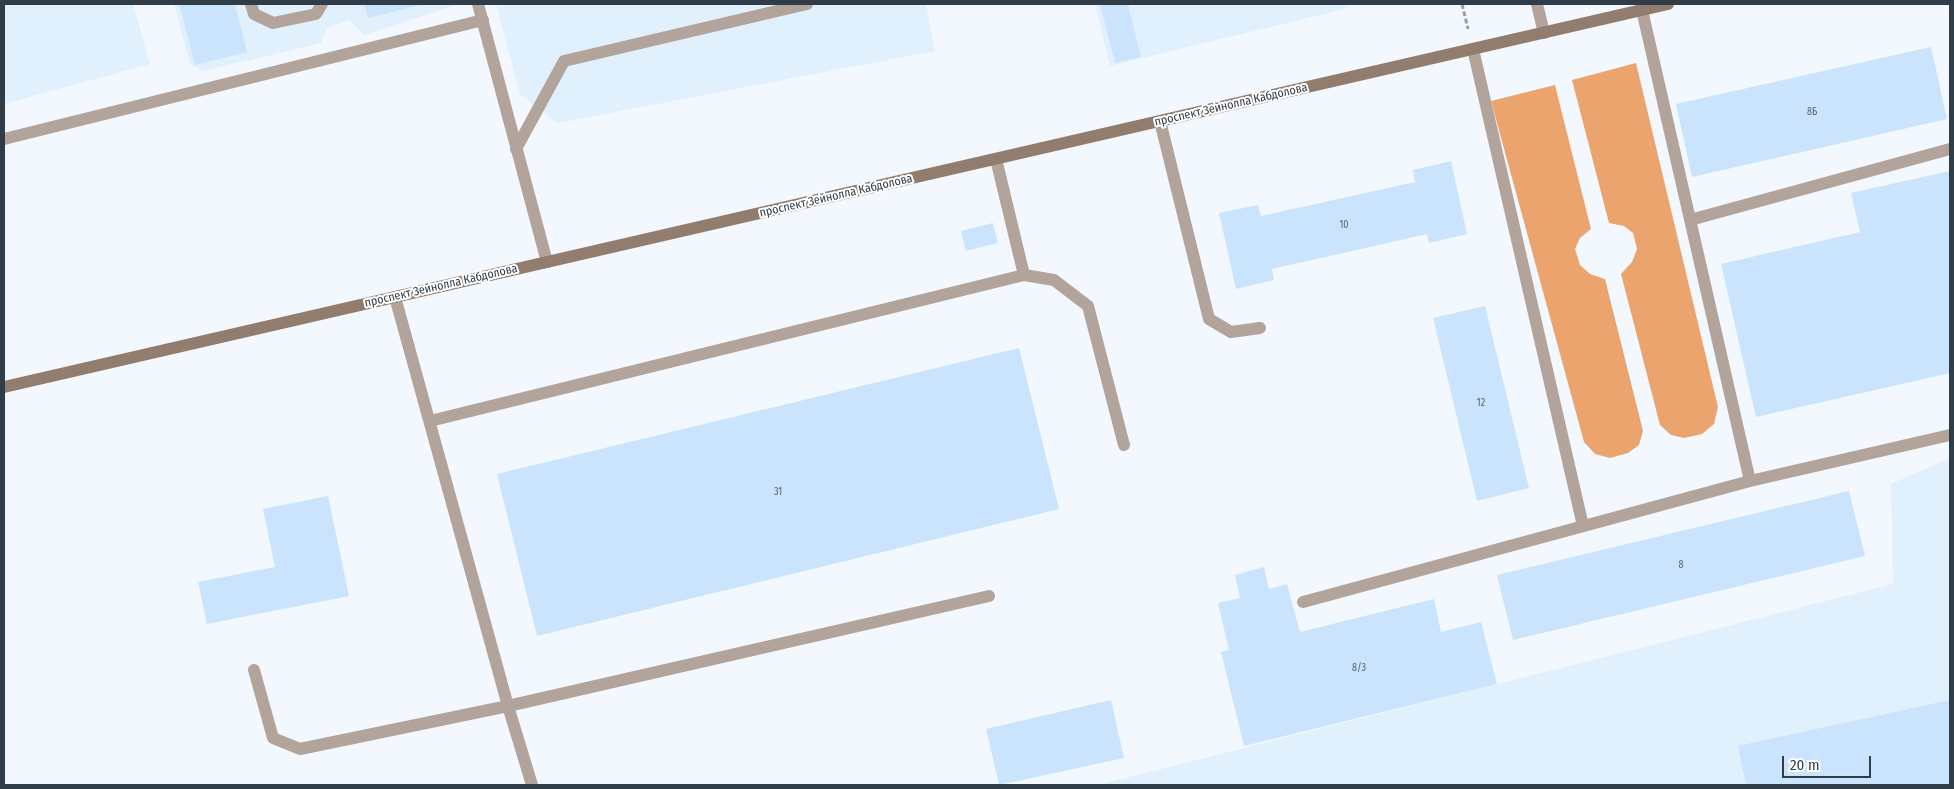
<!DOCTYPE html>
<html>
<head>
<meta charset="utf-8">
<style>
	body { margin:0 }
	#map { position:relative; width:1954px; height:789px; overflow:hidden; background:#f2f8fd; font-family:"Fira Sans Condensed",sans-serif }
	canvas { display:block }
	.frame { position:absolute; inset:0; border:5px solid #303c47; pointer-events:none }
	.scale { position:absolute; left:1782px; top:756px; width:89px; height:22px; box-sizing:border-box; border:2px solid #303c47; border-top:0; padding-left:6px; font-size:15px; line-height:18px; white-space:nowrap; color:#303c47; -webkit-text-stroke:4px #fff; paint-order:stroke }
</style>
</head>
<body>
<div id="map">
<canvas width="1954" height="789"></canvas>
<div class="frame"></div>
<div class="scale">20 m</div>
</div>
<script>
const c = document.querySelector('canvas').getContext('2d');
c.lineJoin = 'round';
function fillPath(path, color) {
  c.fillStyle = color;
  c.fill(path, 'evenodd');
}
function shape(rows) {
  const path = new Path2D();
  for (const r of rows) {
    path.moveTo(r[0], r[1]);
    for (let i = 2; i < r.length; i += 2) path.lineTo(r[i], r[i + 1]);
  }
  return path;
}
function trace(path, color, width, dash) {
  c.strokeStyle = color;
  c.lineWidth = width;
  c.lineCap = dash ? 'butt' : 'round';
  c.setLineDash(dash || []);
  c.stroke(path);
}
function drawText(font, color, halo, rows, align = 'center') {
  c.font = font + ' "Fira Sans Condensed",sans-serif';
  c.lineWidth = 4;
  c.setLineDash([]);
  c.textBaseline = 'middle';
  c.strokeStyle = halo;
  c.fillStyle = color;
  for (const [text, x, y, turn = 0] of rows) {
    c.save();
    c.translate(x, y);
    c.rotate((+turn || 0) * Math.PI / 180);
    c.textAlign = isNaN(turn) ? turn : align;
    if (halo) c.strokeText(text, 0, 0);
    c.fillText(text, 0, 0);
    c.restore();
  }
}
const built = shape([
	[4,4,133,4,150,64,4,104],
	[174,4,459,4,364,35,349,20,327,28,322,43,203,71,190,64],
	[496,4,926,4,935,51,558,123,520,94],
	[1095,4,1348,4,1349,8,1110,66],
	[1950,458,1950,785,1098,785,1893,584,1891,484]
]);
const forest = shape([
	[1636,63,1718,407,1714,424,1702,434,1684,438,1671,435,1660,425,1621,274,1632,262,1637,249,1633,233,1624,226,1609,223,1572,80],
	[1555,85,1591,229,1580,238,1575,249,1580,265,1590,274,1605,279,1643,431,1639,445,1628,453,1610,458,1595,454,1584,442,1491,101]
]);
const building = shape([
	[179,4,235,4,247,52,195,65],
	[364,4,424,4,368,18],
	[1100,4,1128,4,1141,57,1115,63],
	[1931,47,1947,119,1692,177,1676,104],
	[1451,161,1467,234,1429,243,1427,234,1272,269,1274,280,1236,289,1219,213,1258,205,1261,216,1415,182,1413,170],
	[1950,171,1950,373,1756,417,1721,264,1860,232,1851,193],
	[993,223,998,243,966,251,961,231],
	[1485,306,1529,488,1477,501,1433,318],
	[1019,348,1059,509,537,636,497,474],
	[1849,491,1865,556,1513,640,1497,575],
	[328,496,349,596,207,624,198,582,275,567,263,509],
	[1264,567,1269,589,1287,584,1300,632,1434,599,1441,632,1481,622,1497,684,1244,746,1221,652,1229,650,1218,603,1240,598,1235,575],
	[1111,700,1124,758,999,785,986,729],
	[1950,700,1950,784,1746,785,1738,746]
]);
const path = shape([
	[1462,4,1468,29]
]);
const service = shape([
	[251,4,254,14,273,23,316,14,322,4],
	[478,4,547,262],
	[1642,10,1750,481,1950,435],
	[1473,49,1583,526],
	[1160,121,1209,319,1231,332,1260,328],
	[4,139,483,20],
	[516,149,564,61,807,4],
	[996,159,1024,275],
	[1690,220,1950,149],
	[395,297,508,706,532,785],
	[430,421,1024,275,1054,280,1088,306,1124,445],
	[1303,602,1750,481],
	[254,670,273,738,300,749,508,706,989,596]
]);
const tertiary = shape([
	[1537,4,1544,33]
]);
const secondary = shape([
	[4,387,1668,4]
]);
const numberNames = [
	["8Б",1812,112],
	["10",1344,225],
	["12",1481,403],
	["31",778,492],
	["8",1681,565],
	["8/3",1359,668]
];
const streetNames = [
	["проспект Зейнолла Кабдолова",1231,105,-13],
	["проспект Зейнолла Кабдолова",836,196,-13],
	["проспект Зейнолла Кабдолова",441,286,-13]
];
fillPath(built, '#e1f0fd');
fillPath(forest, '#eca46e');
fillPath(building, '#c9e4fc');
trace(path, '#969fa7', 3, [5, 2.5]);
trace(service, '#b2a49a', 12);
trace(tertiary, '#b2a49a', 12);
trace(secondary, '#917c6e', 12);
drawText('10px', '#566674', null, numberNames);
drawText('12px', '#303c47', '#fff', streetNames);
</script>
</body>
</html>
